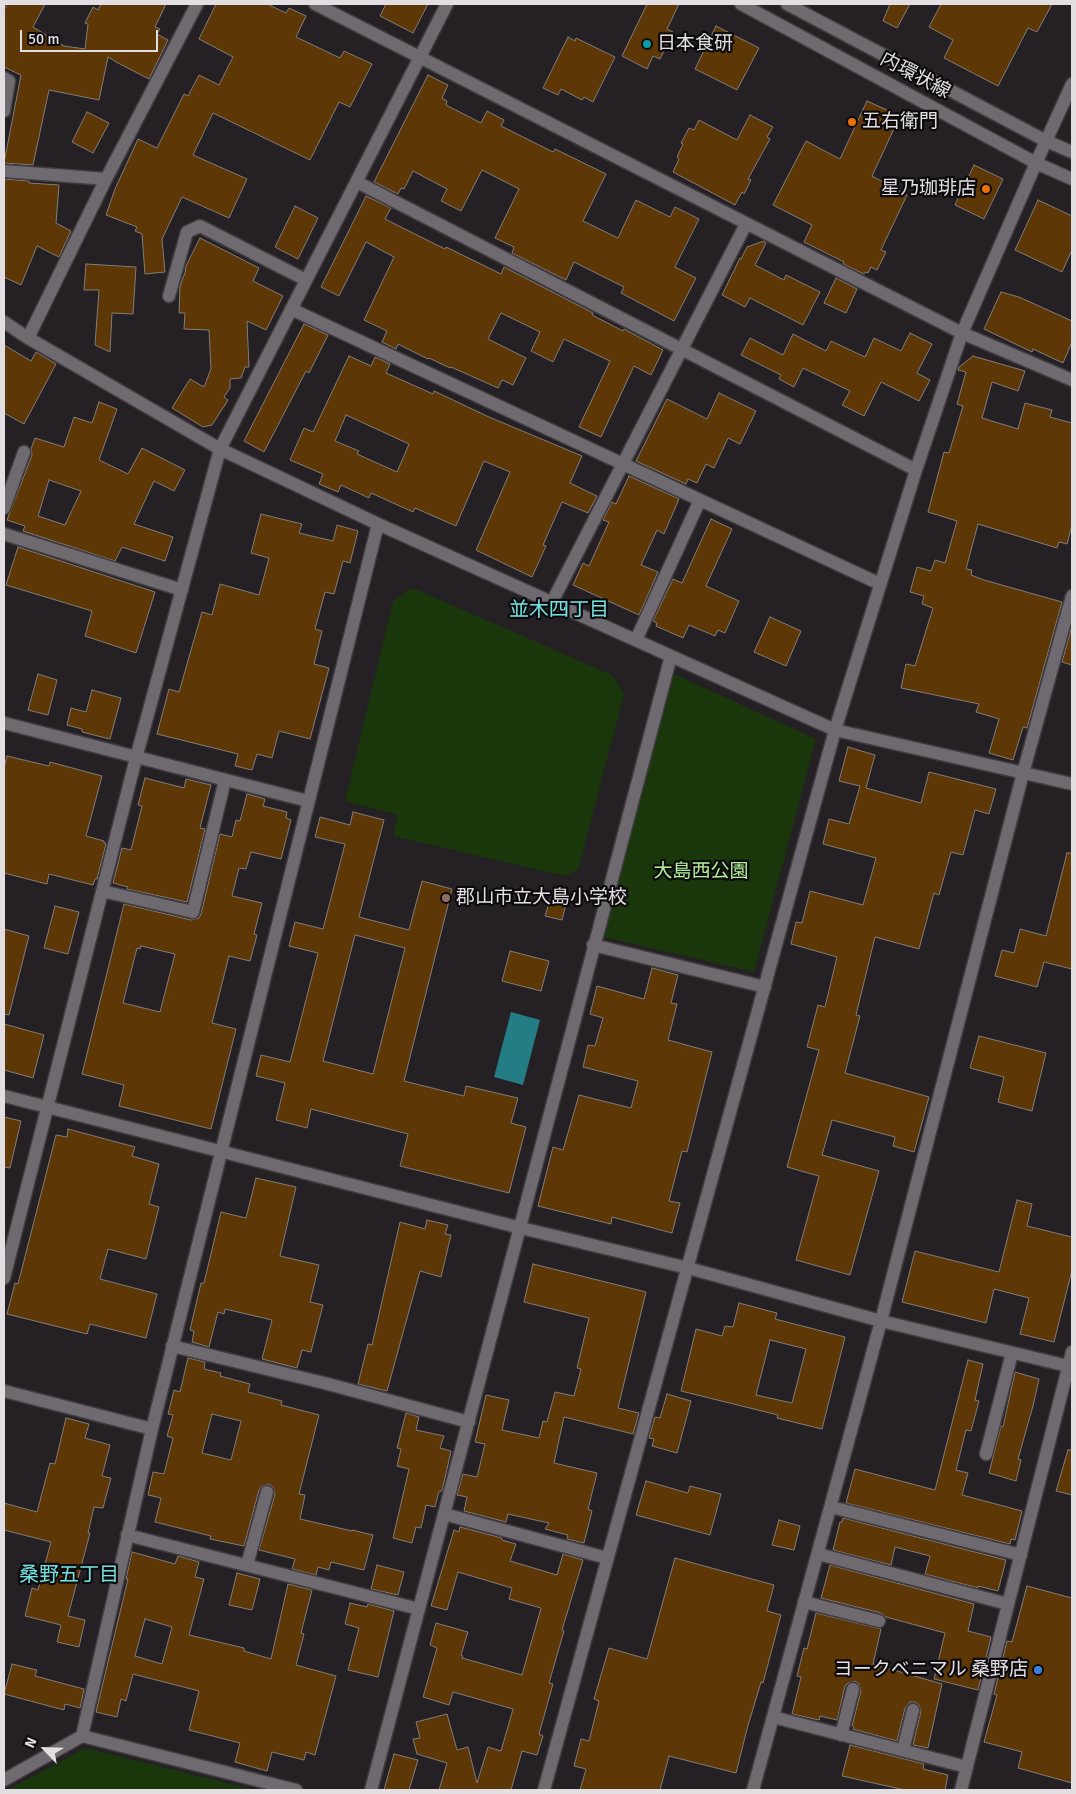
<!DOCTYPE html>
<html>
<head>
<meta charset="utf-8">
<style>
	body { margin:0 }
	#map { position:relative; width:1076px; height:1794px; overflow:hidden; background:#242024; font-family:Signika,sans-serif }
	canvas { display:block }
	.frame { position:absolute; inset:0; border:5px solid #e2dee1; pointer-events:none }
	.north { position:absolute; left:20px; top:1724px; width:50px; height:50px; -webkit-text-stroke:4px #0c0a0c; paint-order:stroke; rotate:294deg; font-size:14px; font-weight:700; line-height:20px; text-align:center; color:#e2dee1 }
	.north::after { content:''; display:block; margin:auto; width:18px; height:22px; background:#e2dee1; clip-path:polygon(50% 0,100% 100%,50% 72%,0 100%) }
	.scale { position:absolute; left:20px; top:30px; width:138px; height:22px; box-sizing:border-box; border:2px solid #e2dee1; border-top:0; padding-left:6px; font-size:15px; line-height:18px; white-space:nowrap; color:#e2dee1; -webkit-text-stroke:4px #0c0a0c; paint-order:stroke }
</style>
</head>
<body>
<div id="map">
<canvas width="1076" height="1794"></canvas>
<div class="frame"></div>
<div class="north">N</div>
<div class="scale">50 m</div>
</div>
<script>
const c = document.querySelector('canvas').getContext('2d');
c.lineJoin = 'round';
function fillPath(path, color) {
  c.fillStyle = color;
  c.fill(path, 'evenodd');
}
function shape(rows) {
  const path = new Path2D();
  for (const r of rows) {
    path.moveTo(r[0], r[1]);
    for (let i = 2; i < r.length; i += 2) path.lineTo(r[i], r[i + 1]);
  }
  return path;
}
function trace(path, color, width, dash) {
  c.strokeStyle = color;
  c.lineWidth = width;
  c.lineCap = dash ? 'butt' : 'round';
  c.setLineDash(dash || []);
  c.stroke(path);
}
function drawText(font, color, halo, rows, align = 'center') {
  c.font = font + ' Signika,"Noto Sans JP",sans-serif';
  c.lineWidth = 4.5;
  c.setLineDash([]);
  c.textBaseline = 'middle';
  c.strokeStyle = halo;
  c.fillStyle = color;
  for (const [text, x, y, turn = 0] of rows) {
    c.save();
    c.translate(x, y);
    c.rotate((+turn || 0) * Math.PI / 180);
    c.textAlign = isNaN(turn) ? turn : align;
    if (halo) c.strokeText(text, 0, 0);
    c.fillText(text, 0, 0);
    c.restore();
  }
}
const green = shape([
	[413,588,612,675,624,694,578,870,565,876,393,836,398,815,345,801,393,601],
	[674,674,816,739,754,972,604,937],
	[85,1748,255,1790,8,1790]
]);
const water = shape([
	[511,1012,540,1020,523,1085,494,1077]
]);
const building = shape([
	[7,4,45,4,33,27,64,46,85,49,88,24,85,23,93,7,98,10,101,4,166,4,155,27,160,29,157,34,168,40,149,79,118,63,108,57,99,100,49,90,33,165,4,163,21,75,4,67,4,10,7,4],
	[216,4,267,4,286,13,289,8,306,16,296,37,340,58,344,51,372,64,350,107,339,102,310,160,213,113,193,155,247,179,229,218,182,197,162,239,165,272,145,274,142,234,135,231,137,227,106,215,115,189,138,139,157,148,184,94,188,96,199,75,219,85,233,57,199,39,216,4],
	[386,4,428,4,413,33,380,16,386,4],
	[647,4,679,4,667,29,673,32,660,59,653,56,647,69,622,56,647,4],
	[890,4,910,4,897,28,883,21,890,4],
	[941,4,1052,4,1037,32,1028,28,998,86,944,58,953,40,929,27,941,4],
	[716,26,759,48,737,90,695,69,716,26],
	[568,37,575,41,576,38,615,57,593,102,584,97,582,100,561,89,558,95,543,88,568,37],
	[428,75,448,85,442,98,447,101,446,105,481,123,487,111,504,120,501,126,553,152,555,149,606,174,583,221,618,238,636,200,670,217,675,207,699,219,675,267,696,278,674,321,621,293,624,287,574,262,566,280,512,253,514,247,495,238,519,189,482,170,461,211,441,201,447,189,413,171,404,189,401,188,398,194,374,182,428,75],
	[867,101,900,116,872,176,907,195,881,250,886,252,877,270,871,267,868,273,866,272,864,274,843,264,844,262,804,242,812,225,773,205,806,141,840,159,867,101],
	[87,112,109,123,93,153,72,142,87,112],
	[750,115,773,127,767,137,770,139,748,179,751,180,744,194,742,192,735,205,673,172,679,159,677,157,683,144,681,143,689,128,694,130,699,120,737,140,750,115],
	[974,165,1003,179,984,219,955,205,974,165],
	[4,179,29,181,29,183,59,185,56,223,71,231,59,257,37,246,21,285,4,277,4,179],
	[366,196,391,208,385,219,445,249,446,247,501,274,504,267,593,313,592,315,623,331,624,329,663,350,651,375,634,366,601,437,579,427,610,361,564,339,553,362,531,351,540,332,501,313,488,339,526,358,513,385,502,380,498,388,451,367,450,368,429,358,428,359,398,344,396,349,382,342,387,331,364,320,394,257,366,242,339,296,321,287,366,196],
	[1038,200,1072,216,1072,250,1062,272,1015,250,1038,200],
	[295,206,318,218,298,259,275,247,295,206],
	[200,238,259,268,253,281,283,296,266,330,247,321,249,367,245,367,241,378,230,379,230,388,224,397,228,400,212,425,203,427,172,408,190,379,204,387,211,369,209,330,184,329,185,313,179,313,180,286,186,270,185,271,186,266,200,238],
	[764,241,766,243,755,265,784,280,786,275,820,292,803,325,750,298,745,307,722,295,740,258,741,259,747,247,764,241],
	[86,264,136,267,133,314,112,313,110,352,95,345,99,290,84,290,86,264],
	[836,278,857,289,846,313,824,303,836,278],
	[1001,292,1019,297,1072,321,1072,342,1063,363,1033,349,1032,352,984,329,1001,292],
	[304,324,328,335,309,373,306,371,264,452,244,441,304,324],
	[910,333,932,344,917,373,930,380,919,401,881,382,864,416,842,405,850,391,803,368,794,387,779,379,781,375,741,355,750,338,783,355,793,334,826,351,831,341,865,357,874,338,901,351,910,333],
	[4,345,31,361,36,352,56,364,24,424,4,413,4,345],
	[349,356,371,366,375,357,390,364,386,373,433,394,434,391,489,417,582,456,570,483,597,496,588,513,562,502,543,545,546,546,532,577,476,550,510,472,484,461,456,526,415,508,413,512,371,493,369,498,341,485,338,492,319,484,323,474,290,460,304,428,313,432,349,356],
	[346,415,409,444,397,472,357,454,359,451,335,441,346,415],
	[973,356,1025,371,1018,391,992,382,982,418,1018,429,1025,403,1052,410,1050,417,1072,423,1072,525,1067,544,1059,542,1057,548,978,524,966,569,972,570,971,575,984,580,1062,602,1027,728,1023,727,1013,760,989,753,999,719,976,712,979,704,901,688,906,664,915,666,933,608,922,604,924,596,910,592,917,567,931,571,935,560,945,563,957,521,928,512,944,452,949,453,963,406,957,404,966,372,958,370,959,367,973,356],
	[719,393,756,411,740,444,728,438,714,468,706,464,697,483,688,479,686,484,636,461,667,399,707,419,719,393],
	[99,402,117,409,99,460,128,474,142,448,185,470,174,491,154,481,134,524,173,537,165,561,122,547,115,561,23,531,25,526,7,520,32,455,31,449,35,438,64,447,74,417,92,423,99,402],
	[49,480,81,491,65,525,38,516,49,480],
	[629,476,679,499,664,534,657,530,641,565,658,572,639,615,573,585,583,563,589,566,609,522,603,520,612,502,616,504,629,476],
	[261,514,302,524,299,533,333,541,337,525,358,531,350,563,343,561,334,594,325,592,315,629,322,631,314,664,329,668,310,739,279,731,272,758,257,754,252,770,235,766,238,754,157,734,169,689,179,692,202,612,212,615,220,584,259,595,269,558,251,553,261,514],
	[711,519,732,529,706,586,739,601,725,633,718,630,715,636,689,625,683,638,656,626,657,623,653,621,673,579,682,583,711,519],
	[18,547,155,592,136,653,85,636,92,611,6,585,18,547],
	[770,617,801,631,786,666,754,652,770,617],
	[1072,626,1072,665,1062,662,1072,626],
	[38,674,57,680,48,715,28,710,38,674],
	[92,690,121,698,110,739,82,732,82,729,67,725,71,708,86,712,92,690],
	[848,747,875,755,866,788,921,803,929,772,996,789,989,814,975,810,963,855,951,852,939,895,934,893,919,949,875,937,856,1015,860,1016,845,1073,929,1097,914,1152,893,1146,895,1137,832,1120,822,1155,879,1171,850,1275,796,1260,819,1176,787,1167,819,1050,807,1047,818,1005,825,1007,837,957,791,944,796,922,802,923,810,891,863,905,876,858,823,844,829,819,849,824,860,786,839,781,848,747],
	[7,756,49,766,50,762,102,776,86,836,104,841,104,843,106,844,97,879,95,879,93,885,49,874,47,884,4,873,4,768,7,756],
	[145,778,184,788,186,779,211,785,200,828,205,829,187,902,127,889,128,887,113,883,122,848,131,850,142,806,138,805,145,778],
	[247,794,265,799,263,806,287,812,286,818,291,820,281,859,251,852,246,869,239,868,232,896,262,903,254,934,257,935,250,961,229,956,212,1023,236,1029,211,1129,119,1106,124,1085,82,1074,124,904,191,920,199,918,201,914,220,834,232,837,236,820,240,821,247,794],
	[141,946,175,954,160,1012,123,1003,137,948,140,949,141,946],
	[353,812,384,820,359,917,409,930,422,881,452,889,404,1081,464,1096,466,1086,518,1098,511,1123,526,1127,509,1193,400,1166,408,1134,311,1109,307,1128,276,1120,285,1083,256,1076,261,1055,290,1062,318,953,289,946,295,922,323,929,345,844,315,837,320,817,350,825,353,812],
	[355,935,405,948,373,1074,323,1061,355,935],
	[1067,853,1072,853,1072,969,1044,962,1037,987,995,976,1002,950,1014,953,1020,929,1046,936,1067,853],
	[550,900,566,904,562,920,545,916,550,900],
	[55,906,79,912,68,954,44,948,55,906],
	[4,929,29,936,9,1015,4,1014,4,929],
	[510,951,549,961,541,991,502,981,510,951],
	[652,968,678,975,671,1003,677,1004,668,1040,712,1052,687,1152,682,1151,669,1201,680,1203,672,1233,612,1217,611,1224,538,1206,553,1147,563,1150,579,1095,631,1108,638,1081,583,1067,588,1045,595,1046,603,1018,590,1014,597,986,644,999,652,968],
	[4,1024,44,1035,33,1078,4,1070,4,1024],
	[979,1036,1046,1053,1032,1111,998,1102,1004,1077,970,1068,979,1036],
	[4,1117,21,1121,10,1168,4,1167,4,1117],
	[68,1129,135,1147,132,1156,159,1164,149,1204,159,1207,146,1259,108,1249,100,1279,157,1294,146,1338,90,1324,87,1334,7,1314,15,1283,18,1284,56,1135,67,1137,68,1129],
	[256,1178,296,1187,280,1256,319,1265,310,1302,323,1305,311,1352,302,1350,297,1368,262,1359,272,1320,225,1309,224,1314,218,1312,209,1347,192,1342,194,1331,190,1330,201,1283,204,1283,221,1212,246,1218,256,1178],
	[1017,1200,1032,1204,1027,1226,1072,1237,1072,1270,1054,1342,1020,1334,1029,1298,994,1289,986,1323,902,1302,915,1251,999,1272,1017,1200],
	[427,1220,448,1225,445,1234,451,1235,441,1277,420,1271,387,1391,358,1384,368,1344,372,1345,400,1222,425,1229,427,1220],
	[533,1264,646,1292,618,1408,639,1413,633,1434,564,1417,554,1463,597,1473,588,1509,592,1511,584,1543,567,1539,568,1535,545,1529,549,1523,508,1514,506,1522,464,1511,467,1497,457,1495,463,1474,477,1477,485,1444,475,1442,486,1395,509,1400,502,1430,539,1438,543,1421,547,1422,555,1392,574,1396,581,1369,577,1368,589,1318,524,1302,533,1264],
	[739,1303,777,1313,775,1319,845,1337,822,1429,777,1418,778,1415,681,1391,696,1329,722,1336,725,1326,733,1327,739,1303],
	[770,1340,806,1349,792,1403,756,1395,770,1340],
	[188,1358,205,1362,204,1369,221,1373,220,1376,250,1384,248,1392,282,1401,281,1405,319,1415,299,1494,305,1495,300,1519,352,1531,352,1530,373,1535,364,1570,331,1562,329,1570,318,1567,316,1575,292,1569,295,1559,259,1550,275,1494,273,1487,269,1484,262,1486,259,1490,244,1546,210,1539,211,1536,155,1522,161,1498,148,1495,153,1472,164,1474,173,1438,167,1436,173,1415,168,1414,174,1390,180,1392,188,1358],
	[212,1414,241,1421,231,1460,202,1453,212,1414],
	[968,1360,983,1364,975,1400,979,1401,971,1431,966,1430,956,1470,968,1473,962,1495,1022,1511,1015,1540,1011,1539,1010,1544,846,1503,855,1469,935,1490,968,1360],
	[1015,1372,1039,1379,1033,1406,1018,1459,1021,1460,1016,1481,989,1473,1001,1426,1003,1427,1015,1372],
	[667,1394,691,1401,677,1453,652,1446,654,1439,649,1438,655,1417,660,1418,667,1394],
	[406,1413,419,1417,416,1430,444,1436,440,1448,451,1451,442,1491,439,1491,435,1507,426,1505,421,1528,416,1527,412,1543,393,1538,409,1469,397,1466,401,1449,397,1448,406,1413],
	[66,1418,89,1424,85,1438,110,1445,102,1476,111,1478,103,1508,94,1507,88,1533,90,1533,68,1616,85,1620,79,1647,57,1642,61,1625,25,1616,32,1588,38,1590,51,1542,4,1530,4,1503,37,1512,50,1463,55,1464,66,1418],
	[1068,1450,1072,1450,1072,1495,1056,1491,1068,1450],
	[646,1481,688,1493,690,1486,721,1494,710,1535,636,1515,646,1481],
	[843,1518,1006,1560,998,1591,978,1586,978,1588,925,1574,930,1556,895,1547,891,1565,833,1550,840,1522,842,1522,843,1518],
	[779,1520,800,1526,794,1550,772,1545,779,1520],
	[460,1527,502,1538,502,1540,516,1544,510,1561,557,1575,563,1554,583,1560,562,1630,564,1631,549,1683,553,1684,539,1734,543,1736,537,1755,522,1751,511,1790,439,1790,447,1763,417,1754,413,1739,420,1738,416,1722,447,1714,457,1750,468,1747,477,1783,488,1747,501,1751,513,1709,453,1692,449,1705,423,1697,437,1648,430,1645,436,1623,468,1632,461,1655,463,1656,462,1658,522,1675,541,1608,509,1599,512,1588,458,1572,447,1610,431,1606,454,1530,459,1532,460,1527],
	[132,1552,175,1564,178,1556,199,1562,195,1577,204,1579,189,1635,244,1648,244,1651,271,1659,288,1584,312,1590,301,1633,304,1634,296,1665,336,1676,315,1755,306,1752,304,1760,272,1752,267,1771,235,1762,240,1743,189,1730,199,1691,133,1674,126,1701,121,1699,117,1717,96,1712,128,1579,126,1579,132,1552],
	[145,1619,172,1627,162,1664,135,1656,145,1619],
	[675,1558,774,1585,767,1611,781,1615,763,1683,761,1682,747,1729,736,1773,669,1756,660,1790,580,1790,586,1769,574,1766,581,1739,589,1741,599,1701,594,1699,609,1648,647,1659,675,1558],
	[377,1565,404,1572,398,1595,371,1589,377,1565],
	[830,1565,974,1604,968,1631,991,1637,978,1690,934,1679,945,1633,886,1617,881,1613,821,1598,830,1565],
	[237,1573,260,1579,252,1610,229,1605,237,1573],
	[1027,1586,1072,1598,1072,1783,1018,1768,1022,1752,984,1742,997,1695,994,1694,1007,1641,1012,1642,1027,1586],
	[350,1603,367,1607,368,1604,394,1611,378,1677,348,1670,359,1628,345,1624,350,1603],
	[816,1613,881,1629,873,1664,942,1684,928,1748,913,1745,921,1711,919,1705,915,1702,910,1702,905,1708,897,1741,853,1729,854,1727,852,1726,861,1691,859,1684,855,1681,848,1683,845,1686,837,1720,820,1716,819,1720,792,1714,801,1677,797,1676,804,1648,807,1649,816,1613],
	[12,1664,37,1670,35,1676,84,1689,80,1708,65,1704,64,1710,4,1694,12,1664],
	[850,1745,924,1764,923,1769,948,1775,945,1790,905,1790,842,1776,850,1745],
	[394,1754,418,1760,409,1790,384,1790,394,1754]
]);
const minor = shape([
	[315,4,962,333,1072,380],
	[741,4,1036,163,1072,179],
	[787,4,1046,141,1072,152],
	[4,78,9,81,4,111],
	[4,171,106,179],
	[357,182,916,470],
	[169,296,187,232,200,226,306,280],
	[291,309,880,584],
	[4,322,28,338,220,449,378,524,835,730,1072,784],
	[28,338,106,179,197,4],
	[4,508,24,452],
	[4,534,182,590],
	[552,602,746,224],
	[636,640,700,500],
	[4,723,308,801],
	[102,891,193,912,225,780],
	[593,945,765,987],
	[4,1096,521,1228,688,1268,881,1321,1072,1367],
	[4,1278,136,758,220,449,447,4],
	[172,1346,328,1384,469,1422],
	[4,1391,152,1429],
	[986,1454,1012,1353],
	[831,1507,1021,1555],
	[444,1514,607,1558],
	[127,1535,419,1609],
	[818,1554,1008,1604],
	[247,1565,267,1492],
	[804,1602,879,1621],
	[773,1717,967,1767],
	[841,1735,853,1689],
	[82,1736,152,1429,378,524],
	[903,1750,913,1710],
	[4,1780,82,1736,296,1790],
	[371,1790,671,656],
	[544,1790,835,730,916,470,962,333,1036,163,1072,84],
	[753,1790,881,1321,1023,773,1072,596],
	[961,1790,1072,1352]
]);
const markers = [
	[647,44,5,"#0f9aa8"],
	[852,122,5,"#e8710a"],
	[986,189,5,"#e8710a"],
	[446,898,5,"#8d6e63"],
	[1038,1670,5,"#3f7fe0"]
];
const poiNames = [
	["日本食研",657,44],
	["五右衛門",862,122],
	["星乃珈琲店",976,189,"right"],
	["郡山市立大島小学校",456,898],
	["ヨークベニマル 桑野店",1028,1670,"right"]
];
const streetNames = [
	["内環状線",915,76,28]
];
const parkNames = [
	["大島西公園",701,872]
];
const neighbourhoodNames = [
	["並木四丁目",559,611],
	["桑野五丁目",69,1576]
];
fillPath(green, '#19370b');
fillPath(water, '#247c84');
fillPath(building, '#5e3706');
trace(building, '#837d78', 1);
trace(minor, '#403c40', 15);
trace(minor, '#6f6a6f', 12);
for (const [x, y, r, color] of markers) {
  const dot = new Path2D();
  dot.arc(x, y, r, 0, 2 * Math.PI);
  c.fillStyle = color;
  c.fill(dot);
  trace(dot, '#0c0a0c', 2);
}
drawText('19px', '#e2dee1', '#0c0a0c', poiNames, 'left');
drawText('19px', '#e2dee1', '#0c0a0c', streetNames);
drawText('19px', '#b1f09a', '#0c0a0c', parkNames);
drawText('20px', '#74e1e0', '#0c0a0c', neighbourhoodNames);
</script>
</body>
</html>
